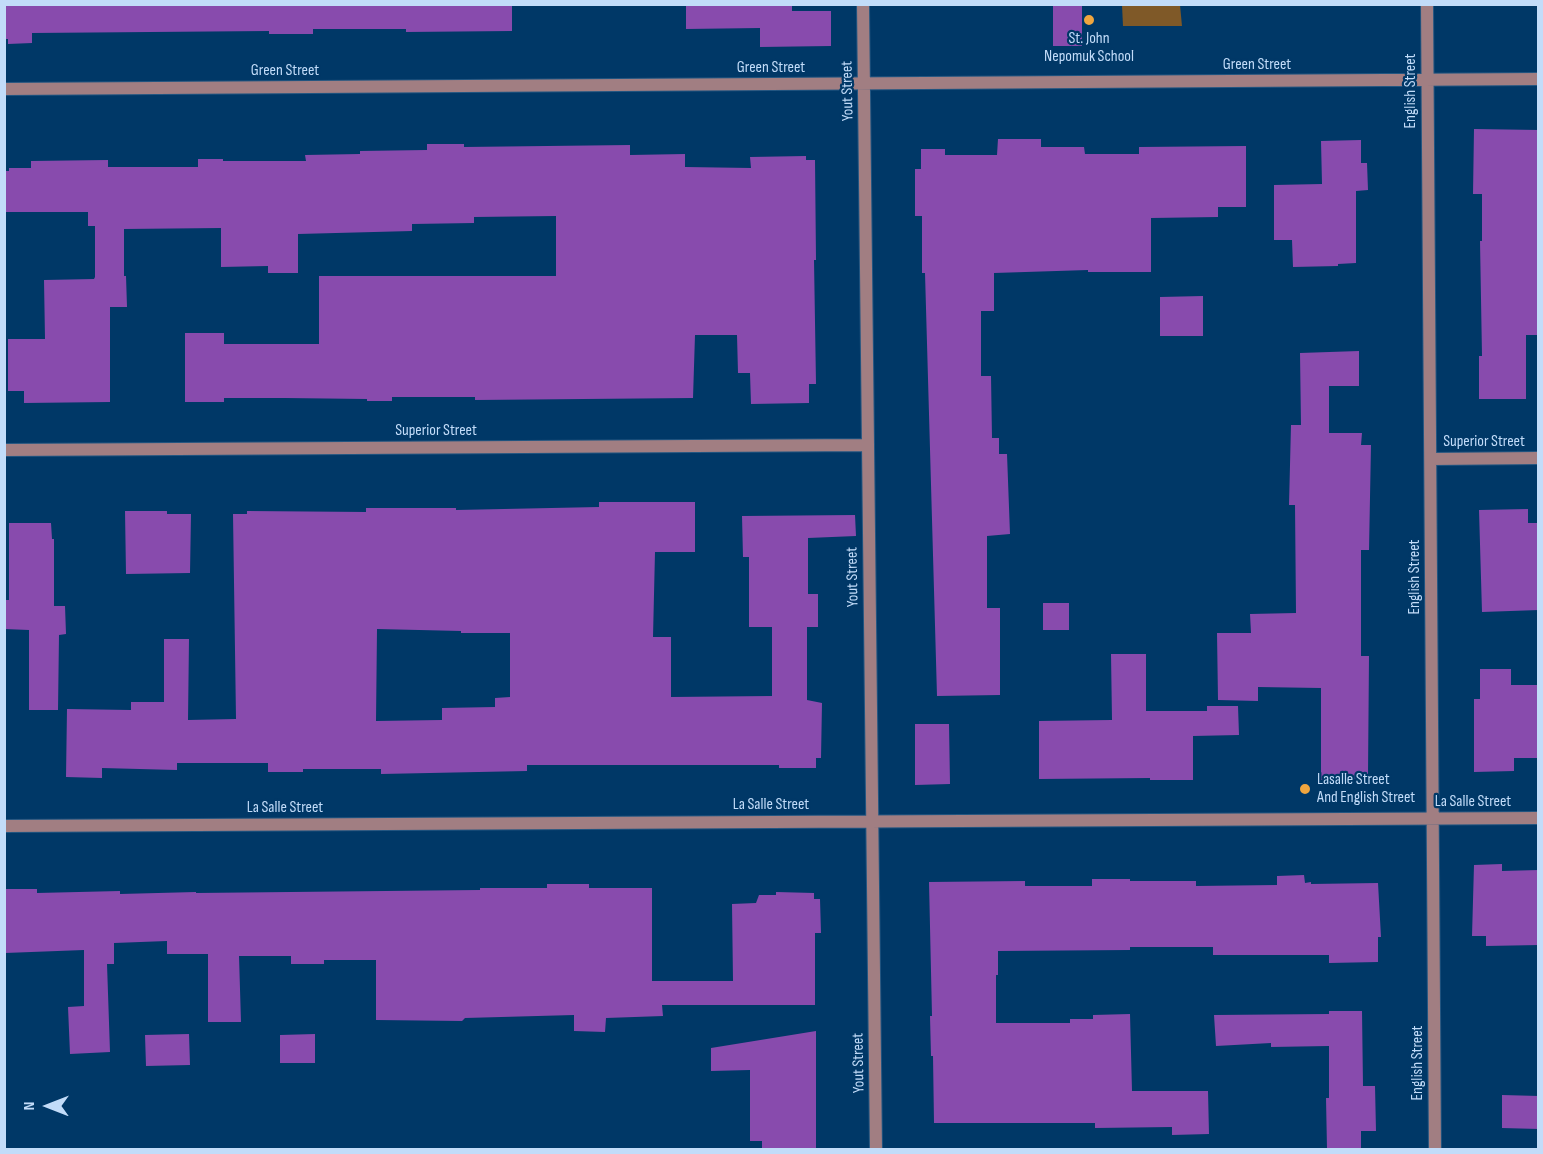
<!DOCTYPE html>
<html>
<head>
<meta charset="utf-8">
<style>
	body { margin:0 }
	#map { position:relative; width:1543px; height:1154px; overflow:hidden; background:#003867; font-family:"Sofia Sans Condensed",sans-serif }
	canvas { display:block }
	.frame { position:absolute; inset:0; border:6px solid #c2dcf9; pointer-events:none }
	.north { position:absolute; left:18px; top:1076px; width:60px; height:60px; -webkit-text-stroke:4px #003867; paint-order:stroke; rotate:270deg; font-size:16px; font-weight:700; line-height:24px; text-align:center; color:#c2dcf9 }
	.north::after { content:''; display:block; margin:auto; width:21px; height:27px; background:#c2dcf9; clip-path:polygon(50% 0,100% 100%,50% 72%,0 100%) }
</style>
</head>
<body>
<div id="map">
<canvas width="1543" height="1154"></canvas>
<div class="frame"></div>
<div class="north">N</div>
</div>
<script>
const c = document.querySelector('canvas').getContext('2d');
c.lineJoin = 'round';
function fillPath(path, color) {
  c.fillStyle = color;
  c.fill(path, 'evenodd');
}
function shape(rows) {
  const path = new Path2D();
  for (const r of rows) {
    path.moveTo(r[0], r[1]);
    for (let i = 2; i < r.length; i += 2) path.lineTo(r[i], r[i + 1]);
  }
  return path;
}
function trace(path, color, width, dash) {
  c.strokeStyle = color;
  c.lineWidth = width;
  c.lineCap = dash ? 'butt' : 'round';
  c.setLineDash(dash || []);
  c.stroke(path);
}
function drawText(font, color, halo, rows, align = 'center') {
  c.font = font + ' "Sofia Sans Condensed",sans-serif';
  c.lineWidth = 4.5;
  c.setLineDash([]);
  c.textBaseline = 'middle';
  c.strokeStyle = halo;
  c.fillStyle = color;
  for (const [text, x, y, turn = 0] of rows) {
    c.save();
    c.translate(x, y);
    c.rotate((+turn || 0) * Math.PI / 180);
    c.textAlign = isNaN(turn) ? turn : align;
    if (halo) c.strokeText(text, 0, 0);
    c.fillText(text, 0, 0);
    c.restore();
  }
}
const green = shape([
	[1122,5,1180,5,1182,26,1123,26]
]);
const building = shape([
	[4,4,512,4,512,31,406,32,406,29,313,29,313,34,269,34,269,31,32,33,32,43,8,44,8,39,4,39],
	[686,4,792,4,792,11,831,11,831,46,760,47,760,28,686,29],
	[1053,4,1082,4,1082,46,1053,46],
	[1474,129,1539,130,1539,335,1526,335,1526,399,1479,399,1479,356,1482,356,1480,241,1482,241,1482,194,1473,194],
	[998,139,1041,139,1041,147,1084,147,1085,154,1139,154,1139,147,1246,146,1246,207,1218,207,1218,217,1151,218,1151,272,1088,272,1088,270,994,273,994,311,981,311,981,376,991,376,992,438,999,438,999,454,1007,454,1010,534,987,536,987,608,1000,608,1000,695,937,696,925,273,922,273,922,216,915,216,915,169,921,169,921,149,945,149,945,155,997,155],
	[1361,140,1361,163,1367,163,1368,190,1356,191,1356,263,1338,264,1338,266,1293,267,1292,240,1274,240,1274,185,1322,184,1321,141],
	[427,144,464,144,464,147,630,145,630,155,685,154,685,167,751,168,750,157,806,156,806,160,815,160,816,260,814,260,816,384,809,384,809,403,751,404,750,373,738,373,737,335,695,335,693,398,475,400,475,397,392,397,392,401,367,401,367,399,285,398,224,398,224,402,185,402,185,333,224,333,224,344,319,344,319,276,556,276,556,216,474,217,474,223,412,224,412,231,298,234,298,273,268,273,268,266,221,267,221,228,124,229,124,276,126,276,127,307,110,307,110,402,24,403,24,391,8,391,8,339,45,339,44,280,94,279,95,277,95,226,88,226,88,212,6,212,6,171,9,171,9,168,31,168,31,161,108,160,108,167,198,167,198,159,223,159,223,161,306,161,305,155,360,154,360,151,427,150],
	[1203,296,1203,336,1160,336,1160,297],
	[1359,351,1359,386,1329,386,1329,433,1362,433,1361,445,1371,445,1369,550,1361,550,1361,656,1369,656,1368,774,1362,774,1362,779,1321,780,1321,688,1258,687,1258,701,1218,700,1217,633,1251,633,1250,614,1296,613,1295,505,1289,505,1291,425,1301,425,1300,353],
	[599,502,695,502,695,552,655,552,653,637,671,637,671,697,772,696,772,627,749,627,749,557,743,557,742,516,855,515,856,536,808,538,808,594,818,594,818,627,807,627,807,700,822,703,821,758,816,758,816,768,779,768,779,765,527,765,527,771,381,774,381,769,303,769,303,772,268,772,268,763,177,763,177,770,102,768,102,778,66,777,67,709,131,710,131,702,164,702,164,639,189,639,188,720,236,719,233,514,247,514,247,511,366,512,366,508,456,508,456,510,599,507],
	[377,629,461,631,461,633,510,633,510,697,495,698,495,707,442,708,442,720,376,721],
	[1528,509,1528,523,1539,523,1539,610,1482,612,1479,510],
	[125,511,167,511,167,514,191,514,190,573,126,574],
	[9,523,51,523,52,539,54,539,54,606,65,606,66,634,59,635,58,710,29,710,29,630,4,629,4,600,9,600],
	[1043,603,1069,603,1069,630,1043,630],
	[1111,654,1146,654,1146,711,1207,711,1207,706,1238,706,1239,735,1193,736,1193,780,1150,780,1150,778,1039,779,1039,721,1112,720],
	[1480,669,1511,669,1511,685,1539,685,1539,758,1514,758,1514,771,1474,772,1474,699,1480,699],
	[915,724,949,724,950,784,915,785],
	[1502,864,1502,871,1539,870,1539,945,1486,946,1486,936,1472,936,1474,865],
	[1304,875,1305,883,1311,882,1311,884,1378,883,1381,937,1378,937,1378,962,1329,963,1329,955,1213,955,1213,947,1130,947,1130,950,998,951,998,975,996,975,996,1023,1070,1023,1070,1019,1093,1019,1093,1015,1130,1014,1132,1091,1208,1091,1209,1134,1172,1135,1172,1127,1095,1128,1095,1123,934,1123,933,1056,931,1056,930,1016,932,1016,929,882,1025,881,1025,886,1092,886,1092,879,1130,879,1130,881,1196,881,1196,886,1277,885,1277,876],
	[547,884,589,884,589,888,652,888,652,981,733,981,732,904,756,903,759,895,776,895,776,892,814,893,814,899,820,899,821,933,815,933,815,1005,662,1005,663,1016,606,1018,605,1032,574,1031,574,1015,465,1018,462,1021,376,1020,376,960,324,960,324,964,291,964,291,956,239,956,241,1022,208,1022,208,954,167,954,167,941,114,943,114,964,107,964,110,1052,70,1054,68,1007,84,1006,84,950,5,953,5,889,37,889,37,893,120,891,120,894,196,892,196,893,480,890,480,888,547,888],
	[1329,1011,1362,1011,1363,1086,1375,1086,1376,1131,1361,1131,1361,1149,1327,1149,1326,1098,1329,1098,1329,1046,1271,1047,1271,1043,1216,1046,1214,1015,1329,1014],
	[816,1031,816,1149,762,1149,762,1141,750,1141,750,1070,711,1071,711,1048],
	[189,1034,190,1065,146,1066,145,1035],
	[315,1034,315,1063,280,1063,280,1035],
	[1502,1095,1539,1096,1539,1129,1502,1128]
]);
const minor = shape([
	[863,4,876,1150],
	[1427,4,1435,1150],
	[4,89,1538,79],
	[4,450,868,445],
	[1431,459,1538,458],
	[4,826,1538,818]
]);
const markers = [
	[1089,20,6,"#f0a63f"],
	[1305,789,6,"#f0a63f"]
];
const poiNames = [
	["St. John",1089,39],
	["Nepomuk School",1089,57],
	["Lasalle Street",1317,780,"left"],
	["And English Street",1317,798,"left"]
];
const streetNames = [
	["Green Street",1257,65],
	["Green Street",771,68],
	["Green Street",285,71],
	["Yout Street",848,91,-91],
	["English Street",1411,91,-90],
	["Superior Street",436,431],
	["Superior Street",1484,442],
	["Yout Street",853,577,-91],
	["English Street",1415,577,-90],
	["La Salle Street",1473,802],
	["La Salle Street",771,805],
	["La Salle Street",285,808],
	["Yout Street",859,1063,-91],
	["English Street",1418,1063,-90]
];
fillPath(green, '#7f5928');
fillPath(building, '#884bad');
trace(minor, '#235681', 14);
trace(minor, '#a17e82', 12);
for (const [x, y, r, color] of markers) {
  const dot = new Path2D();
  dot.arc(x, y, r, 0, 2 * Math.PI);
  c.fillStyle = color;
  c.fill(dot);
  trace(dot, '#003867', 2);
}
drawText('16px', '#c2dcf9', '#003867', poiNames);
drawText('16px', '#c2dcf9', '#003867', streetNames);
</script>
</body>
</html>
